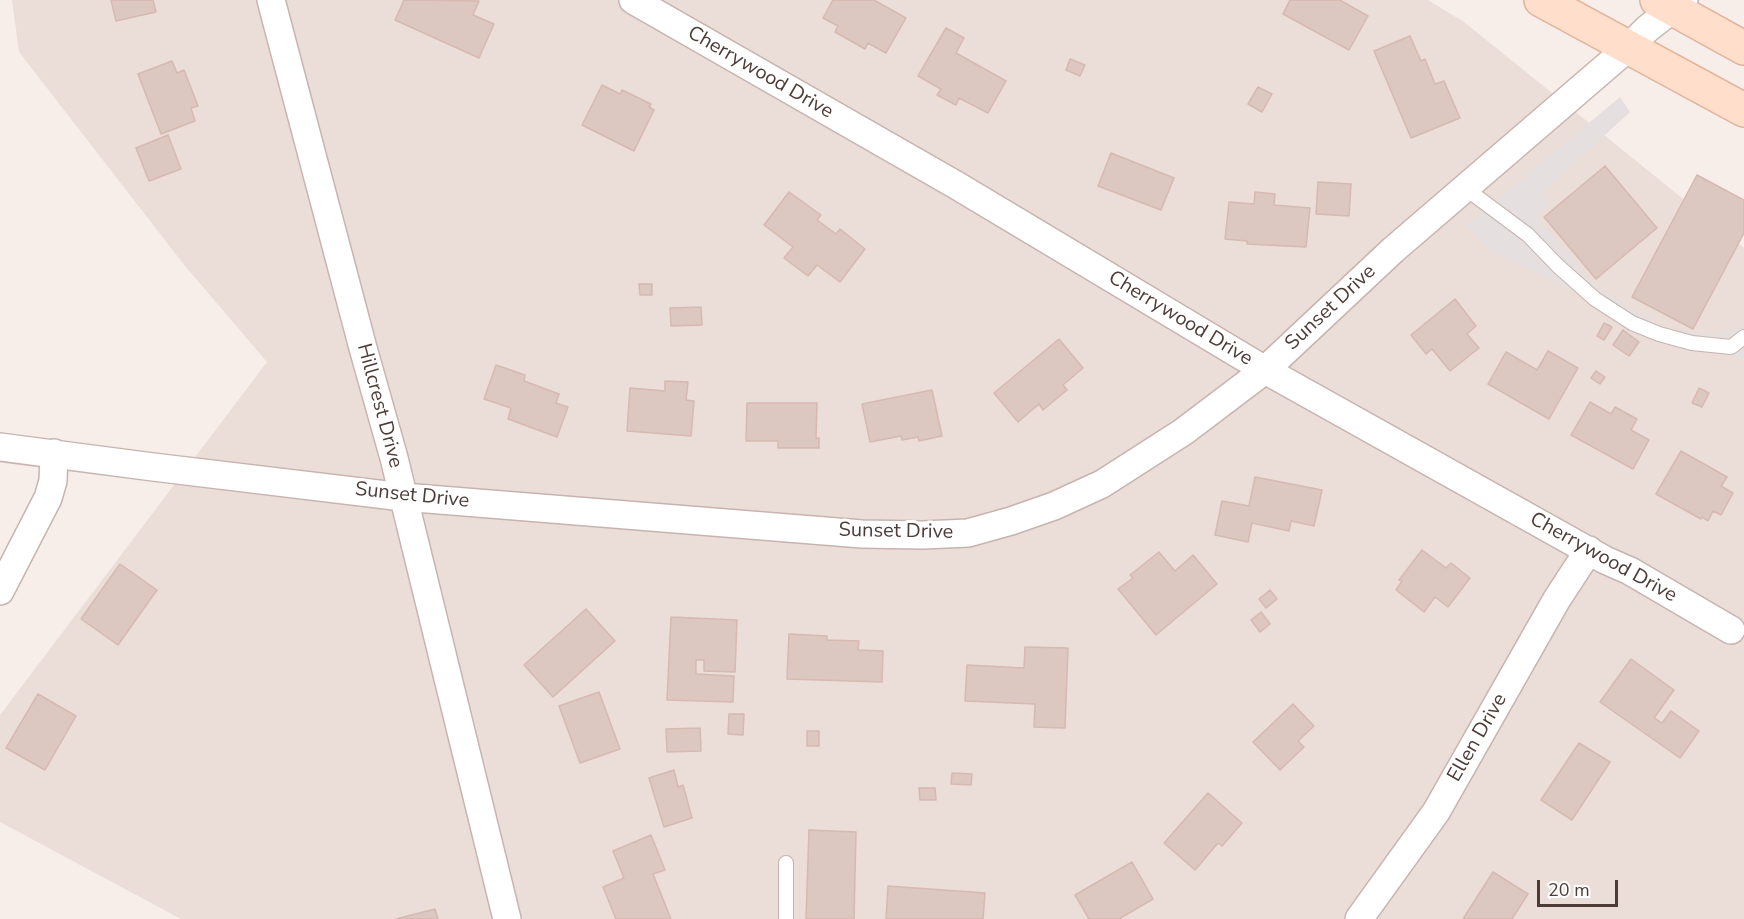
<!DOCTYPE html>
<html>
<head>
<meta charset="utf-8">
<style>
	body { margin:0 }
	#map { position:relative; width:1744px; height:919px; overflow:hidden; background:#f7eeea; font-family:"Nunito Sans",sans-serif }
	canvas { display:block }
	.scale { position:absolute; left:1537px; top:880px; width:81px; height:27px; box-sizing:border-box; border:3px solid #4c3b37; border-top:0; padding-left:8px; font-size:18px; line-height:21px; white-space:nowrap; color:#4c3b37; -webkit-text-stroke:4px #fff; paint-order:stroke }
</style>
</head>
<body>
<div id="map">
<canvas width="1744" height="919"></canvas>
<div class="scale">20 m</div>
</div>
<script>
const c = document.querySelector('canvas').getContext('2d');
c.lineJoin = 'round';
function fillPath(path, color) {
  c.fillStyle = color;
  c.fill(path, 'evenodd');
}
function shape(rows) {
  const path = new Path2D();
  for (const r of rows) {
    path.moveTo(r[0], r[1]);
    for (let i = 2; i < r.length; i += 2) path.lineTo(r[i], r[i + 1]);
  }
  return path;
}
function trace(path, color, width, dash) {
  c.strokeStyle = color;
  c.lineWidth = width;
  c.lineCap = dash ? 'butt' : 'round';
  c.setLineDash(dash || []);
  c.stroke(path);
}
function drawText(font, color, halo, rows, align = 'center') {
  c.font = font + ' "Nunito Sans",sans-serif';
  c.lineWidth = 6;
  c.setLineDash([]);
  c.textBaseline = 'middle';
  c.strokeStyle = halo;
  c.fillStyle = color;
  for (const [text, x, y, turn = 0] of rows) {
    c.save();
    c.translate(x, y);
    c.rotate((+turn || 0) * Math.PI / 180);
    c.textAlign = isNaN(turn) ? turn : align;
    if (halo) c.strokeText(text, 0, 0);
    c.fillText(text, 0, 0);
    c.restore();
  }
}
const residential = shape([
	[12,0,1428,0,1464,22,1744,248,1744,919,181,919,0,822,0,715,267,362,185,266,19,52]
]);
const parking = shape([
	[1620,97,1630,112,1541,194,1549,207,1537,215,1539,222,1566,251,1592,284,1662,327,1712,335,1744,326,1744,358,1689,348,1632,323,1557,283,1489,250,1466,225]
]);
const building = shape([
	[111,0,153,0,156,12,116,21,111,0],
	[404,0,479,1,473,15,494,24,479,58,395,20,404,0],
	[833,0,874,0,906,18,886,53,868,43,865,49,835,32,838,26,823,18,833,0],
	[1290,0,1340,0,1368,16,1349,50,1283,14,1290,0],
	[946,28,964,38,956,53,1006,81,988,113,959,98,956,105,937,95,941,89,918,76,946,28],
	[1410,36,1421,61,1425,59,1435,84,1444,81,1460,118,1411,138,1374,51,1410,36],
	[1070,59,1085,65,1080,76,1066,70,1070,59],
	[172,61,177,73,184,70,198,106,191,108,195,121,161,134,138,74,172,61],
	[602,85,620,94,622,90,651,104,649,107,654,110,634,151,582,125,602,85],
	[1258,87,1272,94,1262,112,1248,104,1258,87],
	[168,135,181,169,149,181,136,148,168,135],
	[1111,153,1174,178,1161,210,1098,186,1111,153],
	[1605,166,1657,228,1596,279,1544,217,1605,166],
	[1697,175,1744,200,1744,233,1693,329,1632,297,1697,175],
	[1318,182,1351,184,1349,216,1316,214,1318,182],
	[789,192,821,215,817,220,836,234,840,229,865,249,840,282,817,265,808,276,784,258,793,247,764,225,789,192],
	[1255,192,1275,194,1274,205,1310,208,1306,247,1247,244,1247,241,1225,239,1229,202,1254,204,1255,192],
	[639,284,652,284,652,295,640,295,639,284],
	[1455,299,1476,326,1467,334,1479,348,1450,371,1432,349,1426,354,1411,335,1455,299],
	[701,307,702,325,671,326,670,308,701,307],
	[1604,323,1612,327,1604,340,1597,336,1604,323],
	[1623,330,1639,342,1629,356,1613,345,1623,330],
	[1059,339,1083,368,1063,385,1067,390,1043,410,1039,404,1018,422,994,393,1059,339],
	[1548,351,1578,368,1549,419,1488,384,1506,352,1537,370,1548,351],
	[496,365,525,375,524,381,559,394,556,403,568,407,557,437,508,419,511,408,484,399,496,365],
	[1596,371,1605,377,1600,384,1591,378,1596,371],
	[665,381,688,382,686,400,694,401,691,436,627,431,630,388,665,391,665,381],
	[1699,388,1709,393,1702,407,1692,403,1699,388],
	[932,390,942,436,919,441,918,437,902,440,901,436,870,442,862,404,932,390],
	[1590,402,1611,414,1615,407,1637,419,1631,430,1649,440,1633,469,1571,435,1590,402],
	[747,403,817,403,816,438,819,438,819,448,778,448,778,441,746,441,747,403],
	[1681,451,1727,477,1721,486,1733,493,1721,515,1713,511,1708,521,1702,517,1701,519,1656,494,1681,451],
	[1255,477,1322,490,1314,526,1291,521,1289,531,1252,523,1248,542,1215,535,1222,501,1249,506,1255,477],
	[1422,550,1446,568,1451,563,1470,578,1448,607,1435,597,1424,612,1396,590,1402,581,1399,580,1422,550],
	[1159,552,1175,571,1193,555,1217,584,1156,635,1118,589,1133,578,1130,575,1159,552],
	[120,564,157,590,118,645,81,619,120,564],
	[1270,590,1277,599,1266,608,1259,599,1270,590],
	[586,609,615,641,553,697,524,665,586,609],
	[1261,612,1270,624,1260,632,1251,620,1261,612],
	[671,617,737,620,735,672,704,671,704,660,696,660,696,674,734,676,733,702,667,700,671,617],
	[789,634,827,636,827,640,859,641,858,650,883,651,882,682,787,679,789,634],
	[1025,647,1068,648,1065,728,1034,727,1035,704,965,701,967,665,1024,668,1025,647],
	[1631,659,1674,690,1654,718,1662,723,1671,711,1699,731,1680,758,1600,702,1631,659],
	[599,692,620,749,580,763,559,706,599,692],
	[38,694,76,716,45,770,6,748,38,694],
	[1293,704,1314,726,1298,741,1304,747,1280,770,1253,742,1293,704],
	[729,714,744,714,743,735,728,734,729,714],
	[700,728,701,751,667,752,666,729,700,728],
	[807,731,819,731,819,746,807,746,807,731],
	[1579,743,1610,762,1572,820,1541,800,1579,743],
	[674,770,678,787,683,785,692,818,664,827,649,778,674,770],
	[952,773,972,774,971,785,951,784,952,773],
	[919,788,935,788,936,800,920,800,919,788],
	[1208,793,1242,823,1222,846,1218,843,1195,870,1164,843,1208,793],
	[809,830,856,832,854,919,806,919,809,830],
	[651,835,665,870,653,874,671,919,616,919,603,887,624,878,613,851,651,835],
	[1132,862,1153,899,1119,919,1089,919,1075,895,1132,862],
	[1493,872,1528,894,1512,919,1463,919,1493,872],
	[888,886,985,893,983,919,886,919,888,886],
	[435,909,438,919,396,919,435,909]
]);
const lane = shape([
	[1465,188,1528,235,1558,266,1595,299,1632,323,1659,334,1692,343,1731,347,1744,337],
	[786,919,786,863]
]);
const street = shape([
	[271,0,363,348,394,458,507,919],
	[633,0,956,185,1265,370,1605,560,1630,571,1731,630],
	[0,447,153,467,403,497,862,534,923,535,968,533,1011,521,1054,506,1102,484,1183,432,1265,370,1393,250,1629,47,1647,29,1684,0],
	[0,591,48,498,53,481,54,453],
	[1359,919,1436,812,1557,599,1589,550]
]);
const secondary = shape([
	[1541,0,1744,110],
	[1657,0,1744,48]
]);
const streetNames = [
	["Cherrywood Drive",760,73,30],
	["Sunset Drive",1331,308,-43],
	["Cherrywood Drive",1180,319,31],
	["Hillcrest Drive",379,406,75],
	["Sunset Drive",412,496,6],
	["Sunset Drive",896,532,1],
	["Cherrywood Drive",1603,558,29],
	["Ellen Drive",1478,738,-60]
];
fillPath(residential, '#ebddd8');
fillPath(parking, '#e5e0df');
fillPath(building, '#ddc7c1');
trace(building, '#d6b9b0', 1.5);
trace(lane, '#c7b4ae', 16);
trace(street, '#c7b4ae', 30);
trace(secondary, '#e2b299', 36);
trace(lane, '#fff', 14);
trace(street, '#fff', 27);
trace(secondary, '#ffdfcc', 33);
drawText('20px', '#4c3b37', '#fff', streetNames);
</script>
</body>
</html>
